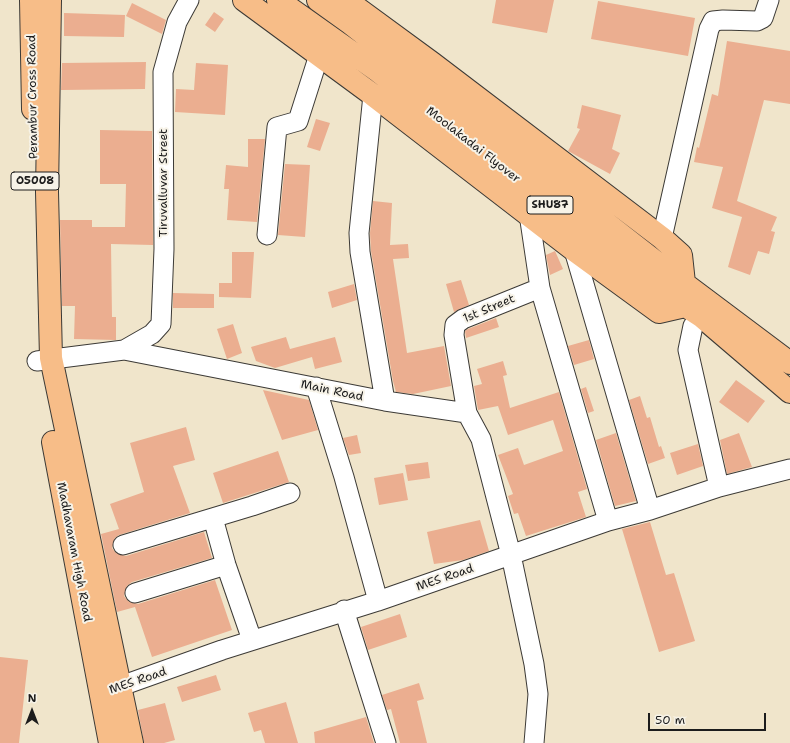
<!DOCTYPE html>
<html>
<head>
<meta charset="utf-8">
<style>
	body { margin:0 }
	#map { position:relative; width:790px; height:743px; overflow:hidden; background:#f0e5cb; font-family:"Shantell Sans",sans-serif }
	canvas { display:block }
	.north { position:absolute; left:12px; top:691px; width:40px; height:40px; -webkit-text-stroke:3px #f7f3e8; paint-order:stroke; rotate:0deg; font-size:11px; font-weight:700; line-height:16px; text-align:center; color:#1c1c1c }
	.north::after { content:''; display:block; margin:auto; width:14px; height:18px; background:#1c1c1c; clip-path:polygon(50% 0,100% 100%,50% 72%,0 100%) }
	.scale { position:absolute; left:648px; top:713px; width:118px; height:18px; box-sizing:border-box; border:2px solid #1c1c1c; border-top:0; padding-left:5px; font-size:12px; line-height:14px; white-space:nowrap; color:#1c1c1c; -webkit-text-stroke:3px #f7f3e8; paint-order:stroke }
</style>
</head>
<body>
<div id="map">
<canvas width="790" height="743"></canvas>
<div class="north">N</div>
<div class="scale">50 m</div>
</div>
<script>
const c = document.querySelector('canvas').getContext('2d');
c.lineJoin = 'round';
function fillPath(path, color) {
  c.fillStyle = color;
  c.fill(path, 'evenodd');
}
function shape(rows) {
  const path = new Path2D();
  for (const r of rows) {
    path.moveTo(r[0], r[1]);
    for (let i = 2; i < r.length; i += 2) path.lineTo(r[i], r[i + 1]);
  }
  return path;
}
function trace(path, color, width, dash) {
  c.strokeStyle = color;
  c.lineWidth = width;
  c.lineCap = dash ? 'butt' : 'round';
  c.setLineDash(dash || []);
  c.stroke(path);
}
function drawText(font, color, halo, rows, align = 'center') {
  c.font = font + ' "Shantell Sans",sans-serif';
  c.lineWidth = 4;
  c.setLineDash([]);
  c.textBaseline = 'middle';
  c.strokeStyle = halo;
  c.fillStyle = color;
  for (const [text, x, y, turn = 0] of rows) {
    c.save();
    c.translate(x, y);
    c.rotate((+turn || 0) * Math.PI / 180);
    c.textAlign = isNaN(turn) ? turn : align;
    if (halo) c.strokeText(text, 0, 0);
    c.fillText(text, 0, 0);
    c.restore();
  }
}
const building = shape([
	[496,0,554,0,547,33,492,23],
	[598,1,695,18,688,56,591,39],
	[132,3,166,20,162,34,126,16],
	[214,12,224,19,215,32,205,25],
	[64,13,125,15,124,37,64,36],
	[727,41,790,51,790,104,764,100,737,201,777,217,771,231,775,232,769,254,758,251,750,275,728,267,742,217,712,208,723,167,694,162,697,147,699,148,712,94,718,96],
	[146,62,145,89,61,90,62,63],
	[196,63,228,65,225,115,175,112,176,89,194,90],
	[582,105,621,115,612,149,620,153,610,174,568,151,580,129,577,128],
	[316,119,330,123,320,151,307,147],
	[100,130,152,131,153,245,111,244,112,317,116,317,116,340,74,339,75,306,62,306,60,220,92,220,92,227,125,227,126,184,100,184],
	[248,139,265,139,257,222,227,220,229,189,224,189,226,165,248,167],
	[285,164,310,165,305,237,278,235],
	[373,201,392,203,390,245,408,244,409,258,393,259,407,353,444,346,451,386,413,394,396,392,393,381,371,251,370,233],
	[555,251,563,269,550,275,546,255],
	[232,252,254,252,251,298,219,297,219,283,232,283],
	[461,280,469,305,454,312,446,284],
	[354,284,357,300,332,308,328,292],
	[173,293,214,294,214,308,173,308],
	[496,318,499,327,466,338,465,331,468,329],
	[233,324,242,353,227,359,217,329],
	[286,337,290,349,335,337,342,362,315,369,312,357,275,368,256,361,251,347],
	[589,340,594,359,574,365,568,346],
	[503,361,507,375,503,376,510,408,559,392,587,489,578,492,586,517,526,536,518,513,514,514,508,496,513,494,498,455,518,448,524,465,563,451,553,420,508,435,498,406,478,410,474,386,482,384,477,369],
	[736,380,765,401,748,423,719,402],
	[586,387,594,411,588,413,581,389],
	[263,390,309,400,318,430,282,440],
	[640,396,647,418,650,417,659,447,661,446,665,458,648,464,629,400],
	[186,427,195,460,173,466,190,513,119,535,115,538,112,548,116,553,126,556,204,532,212,558,132,582,127,586,124,596,128,601,138,604,215,580,232,630,152,657,135,607,117,612,101,534,119,529,110,504,144,492,130,443],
	[616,433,636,501,615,506,596,440],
	[739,433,752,467,727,474,720,440],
	[357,435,361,453,349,455,343,438],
	[698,444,703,466,677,475,670,453],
	[278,451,289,482,223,503,213,473],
	[428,462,430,478,408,481,405,465],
	[403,473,408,500,379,505,374,478],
	[480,520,489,551,463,560,434,564,427,532],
	[650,522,666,575,674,573,695,641,659,652,622,529],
	[400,614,407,637,368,650,361,627],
	[0,657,28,660,19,743,0,743],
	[216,675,221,690,182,702,177,687],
	[419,683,424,699,417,701,427,743,400,743,391,709,387,710,382,695],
	[286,702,298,743,265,743,261,730,254,732,248,713],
	[165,703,175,740,164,743,144,743,138,710],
	[366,717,374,743,315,743,314,732]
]);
const street = shape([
	[373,95,359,233,360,252,385,401],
	[529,214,540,288,608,521],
	[267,235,277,127,298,121,319,55],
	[662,238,709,29,713,21,723,20,757,21,763,18,769,0],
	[574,250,650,510],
	[701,316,693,326,688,350,719,487],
	[124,350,152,334,161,324,164,249,163,72,177,22,189,0],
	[37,361,124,350,385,401,467,413,481,439,511,555,534,664,538,694,534,743],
	[316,387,344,477,378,601],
	[467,413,454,335,455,325,463,319,540,288],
	[213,518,226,565,252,640],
	[123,545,252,506,290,493],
	[135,593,226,565],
	[344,610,386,743],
	[107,691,222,650,378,601,608,521,650,510,719,487,790,469]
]);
const primary = shape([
	[31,0,33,109],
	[50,0,47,192,51,358,132,743],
	[244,0,373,95,574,250,659,312,685,306],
	[278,0,378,71,583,232,658,288,701,316,790,392],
	[318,0,350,23,666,270,790,363],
	[346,0,432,63,662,238,681,255,684,283],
	[53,442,110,743]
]);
const shields = [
	[35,181,48],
	[550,205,46]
];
const shieldNames = [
	["O5008",35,181],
	["SHU87",550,205]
];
const streetNames = [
	["Perambur Cross Road",33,97,-91],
	["Moolakadai Flyover",473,145,38],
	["Tiruvalluvar Street",164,183,-90],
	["1st Street",489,309,-23],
	["Main Road",332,391,12],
	["Madhavaram High Road",74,552,79],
	["MES Road",445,578,-19],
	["MES Road",138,681,-19]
];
fillPath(building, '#ebae90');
trace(street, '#3c3a36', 21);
trace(primary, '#3c3a36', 24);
trace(street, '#fff', 19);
trace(primary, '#f7bd88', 22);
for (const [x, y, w] of shields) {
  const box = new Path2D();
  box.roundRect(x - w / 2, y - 9, w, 18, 3);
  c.fillStyle = '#f7f3e8';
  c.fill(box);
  trace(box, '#1c1c1c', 1);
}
drawText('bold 11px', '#1c1c1c', null, shieldNames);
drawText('12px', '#1c1c1c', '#f7f3e8', streetNames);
</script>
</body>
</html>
